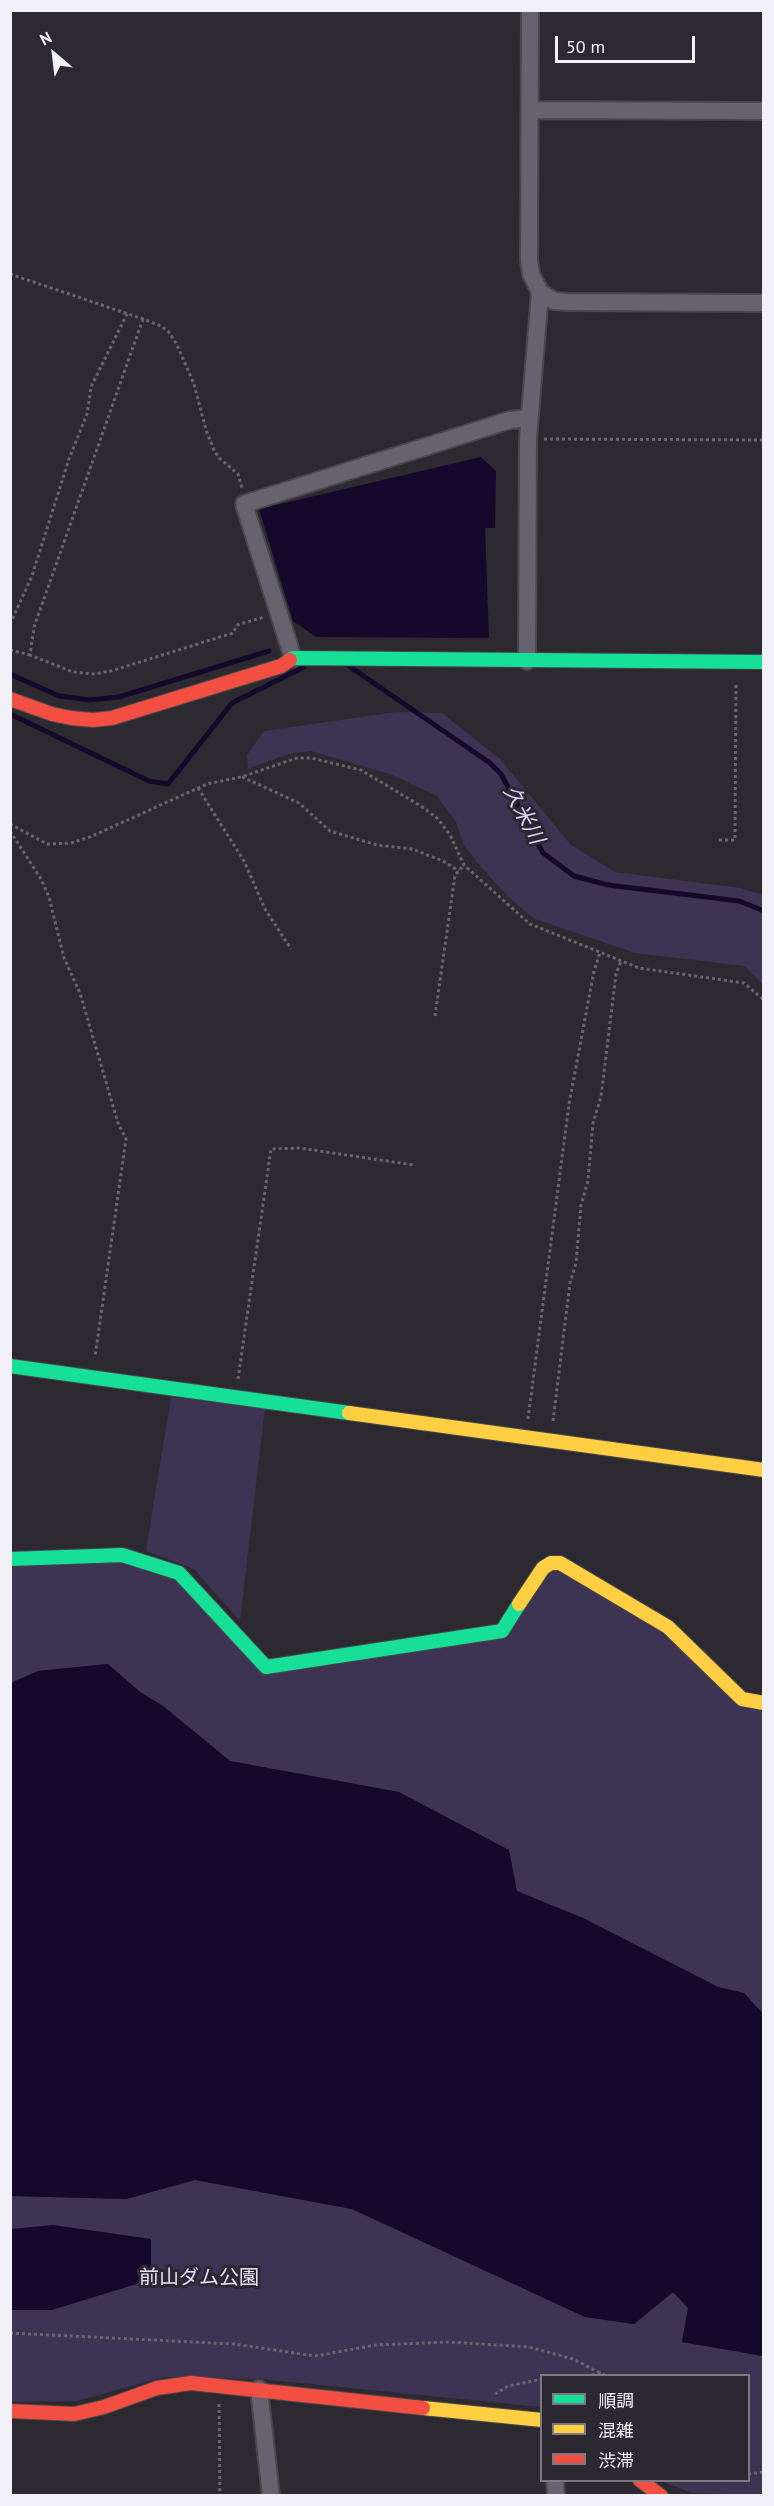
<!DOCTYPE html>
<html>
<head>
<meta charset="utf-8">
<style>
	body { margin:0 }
	#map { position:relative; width:774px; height:2506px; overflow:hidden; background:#2c2a30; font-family:"PT Sans","Noto Sans JP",sans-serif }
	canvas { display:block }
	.frame { position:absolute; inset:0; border:12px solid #f2f0f7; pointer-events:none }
	.legend { position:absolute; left:540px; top:2374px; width:210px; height:108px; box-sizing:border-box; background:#2b2832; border:2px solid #7b7881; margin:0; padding:8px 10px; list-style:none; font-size:18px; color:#f2f0f7 }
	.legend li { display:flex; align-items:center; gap:12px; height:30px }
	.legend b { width:30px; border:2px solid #7b7881 }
	.north { position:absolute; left:24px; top:24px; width:60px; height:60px; -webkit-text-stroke:4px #2b2832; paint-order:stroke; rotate:332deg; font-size:16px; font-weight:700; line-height:24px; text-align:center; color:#f2f0f7 }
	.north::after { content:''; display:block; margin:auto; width:21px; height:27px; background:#f2f0f7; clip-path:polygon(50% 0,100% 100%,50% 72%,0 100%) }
	.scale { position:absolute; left:555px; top:36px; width:140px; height:27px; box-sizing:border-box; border:3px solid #f2f0f7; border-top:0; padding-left:8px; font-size:18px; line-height:21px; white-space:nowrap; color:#f2f0f7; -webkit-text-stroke:4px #2b2832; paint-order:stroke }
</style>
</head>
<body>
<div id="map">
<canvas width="774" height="2506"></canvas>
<div class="frame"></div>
<ul class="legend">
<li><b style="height:8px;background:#16e098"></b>順調</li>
<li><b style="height:8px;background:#ffcf43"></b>混雑</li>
<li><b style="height:8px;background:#f24e42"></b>渋滞</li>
</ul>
<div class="north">N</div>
<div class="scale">50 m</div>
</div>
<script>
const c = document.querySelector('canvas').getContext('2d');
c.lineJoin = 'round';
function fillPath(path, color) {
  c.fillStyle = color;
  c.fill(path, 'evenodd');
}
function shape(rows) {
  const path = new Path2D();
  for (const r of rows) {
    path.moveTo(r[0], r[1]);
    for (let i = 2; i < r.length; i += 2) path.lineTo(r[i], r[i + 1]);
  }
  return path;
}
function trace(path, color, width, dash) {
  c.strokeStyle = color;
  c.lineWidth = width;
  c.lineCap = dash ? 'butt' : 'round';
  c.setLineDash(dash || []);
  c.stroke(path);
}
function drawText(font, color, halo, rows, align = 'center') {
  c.font = font + ' "PT Sans","Noto Sans JP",sans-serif';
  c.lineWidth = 6;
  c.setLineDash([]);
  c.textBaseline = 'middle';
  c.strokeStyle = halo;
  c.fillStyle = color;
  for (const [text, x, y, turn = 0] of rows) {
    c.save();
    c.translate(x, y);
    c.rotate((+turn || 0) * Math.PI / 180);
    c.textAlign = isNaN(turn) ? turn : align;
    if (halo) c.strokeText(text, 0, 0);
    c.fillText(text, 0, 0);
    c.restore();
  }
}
const green = shape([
	[396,712,442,713,500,759,571,845,615,872,740,888,763,895,763,985,744,966,635,953,535,919,509,898,480,866,464,845,456,822,437,796,390,774,311,751,288,754,248,769,247,755,264,731],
	[171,1397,265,1408,240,1621,194,1569,146,1551],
	[121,1560,176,1578,264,1674,498,1637,552,1568,652,1626,763,1710,763,2014,744,1993,718,1987,583,1918,516,1891,399,1792,230,1761,163,1706,140,1692,108,1664,38,1671,11,1683,11,1565],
	[195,2180,352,2209,585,2317,634,2324,673,2292,688,2308,682,2342,763,2356,763,2495,693,2493,660,2481,748,2480,748,2376,542,2376,541,2407,261,2379,164,2377,77,2401,11,2402,10,2196,126,2199]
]);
const water = shape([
	[481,457,496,471,495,528,485,528,489,638,316,637,293,621,259,509],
	[108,1664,140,1692,163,1706,230,1761,399,1792,509,1850,517,1891,583,1918,718,1987,744,1993,763,2014,763,2356,682,2342,688,2308,673,2292,634,2324,585,2317,352,2209,195,2180,126,2199,11,2196,11,1683,38,1671],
	[53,2225,151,2239,151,2265,143,2282,52,2310,11,2310,11,2229]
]);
const stream = shape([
	[349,666,490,763,501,774,543,853,574,876,608,885,739,901,764,911],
	[10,674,59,696,90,700,119,697,269,651],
	[10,714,149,781,168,784,232,703,304,667]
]);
const path = shape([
	[10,274,143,319,161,326,169,332,177,345,194,384,206,430,214,450,219,458,238,474,242,488],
	[143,319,34,627,30,655,73,672,94,674,111,671,233,633,237,625,264,617],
	[544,439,764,440],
	[10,624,32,576,69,459,87,414,91,387,127,314],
	[10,650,30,655],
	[242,777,299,803,330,831,377,845,412,849,443,861,459,871],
	[198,788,244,861,265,909,291,949],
	[10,824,47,844,71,843,90,837,207,784,241,777,297,758,311,758,361,770,424,808,438,819,450,835,464,865,530,924,639,968,744,983,764,1000],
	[10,831,41,879,49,897,64,958,80,993,118,1123,126,1139,95,1357],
	[719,840,735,840,736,682],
	[435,1016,455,875,464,865],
	[238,1379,271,1149,299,1148,414,1165],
	[528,1419,569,1104,594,971,600,953],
	[553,1421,570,1283,576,1263,581,1205,588,1181,593,1123,601,1097,616,974,621,961],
	[10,2333,234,2344,315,2356,376,2345,448,2342,529,2347,573,2359,606,2376],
	[586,2376,602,2373],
	[495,2394,508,2386,542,2379],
	[219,2404,220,2496],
	[748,2474,764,2472]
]);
const street = shape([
	[530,10,529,260,531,274,540,292,554,301,567,302,764,303],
	[530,110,764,111],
	[293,658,244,504,510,420,528,418],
	[527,661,528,439,540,292],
	[259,2389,271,2496],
	[555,2480,556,2496]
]);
const fast = shape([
	[290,660,293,658,764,662],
	[10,1366,349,1413],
	[10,1559,122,1555,179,1573,266,1667,502,1631,519,1604]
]);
const slow = shape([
	[349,1413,764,1470],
	[519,1604,543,1568,551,1563,560,1563,668,1627,742,1699,764,1703],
	[423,2408,542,2420]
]);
const jam = shape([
	[10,699,52,714,71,718,93,720,112,718,281,666,290,660],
	[10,2411,74,2414,104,2407,157,2388,191,2383,423,2408],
	[640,2480,661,2496]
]);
const parkNames = [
	["前山ダム公園",199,2278]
];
const waterNames = [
	["久米川",523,815,62]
];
fillPath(green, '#3d3353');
fillPath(water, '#16082a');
trace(stream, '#16082a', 5);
trace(street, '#48474b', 20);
trace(fast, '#48474b', 16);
trace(slow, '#48474b', 16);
trace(jam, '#48474b', 16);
trace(path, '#68666e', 3, [3, 3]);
trace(street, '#67636e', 16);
trace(fast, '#16e098', 14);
trace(slow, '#ffcf43', 14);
trace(jam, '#f24e42', 14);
drawText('20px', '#e7dffc', '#2b2832', parkNames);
drawText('italic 21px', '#ded2fd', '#2b2832', waterNames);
</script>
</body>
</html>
